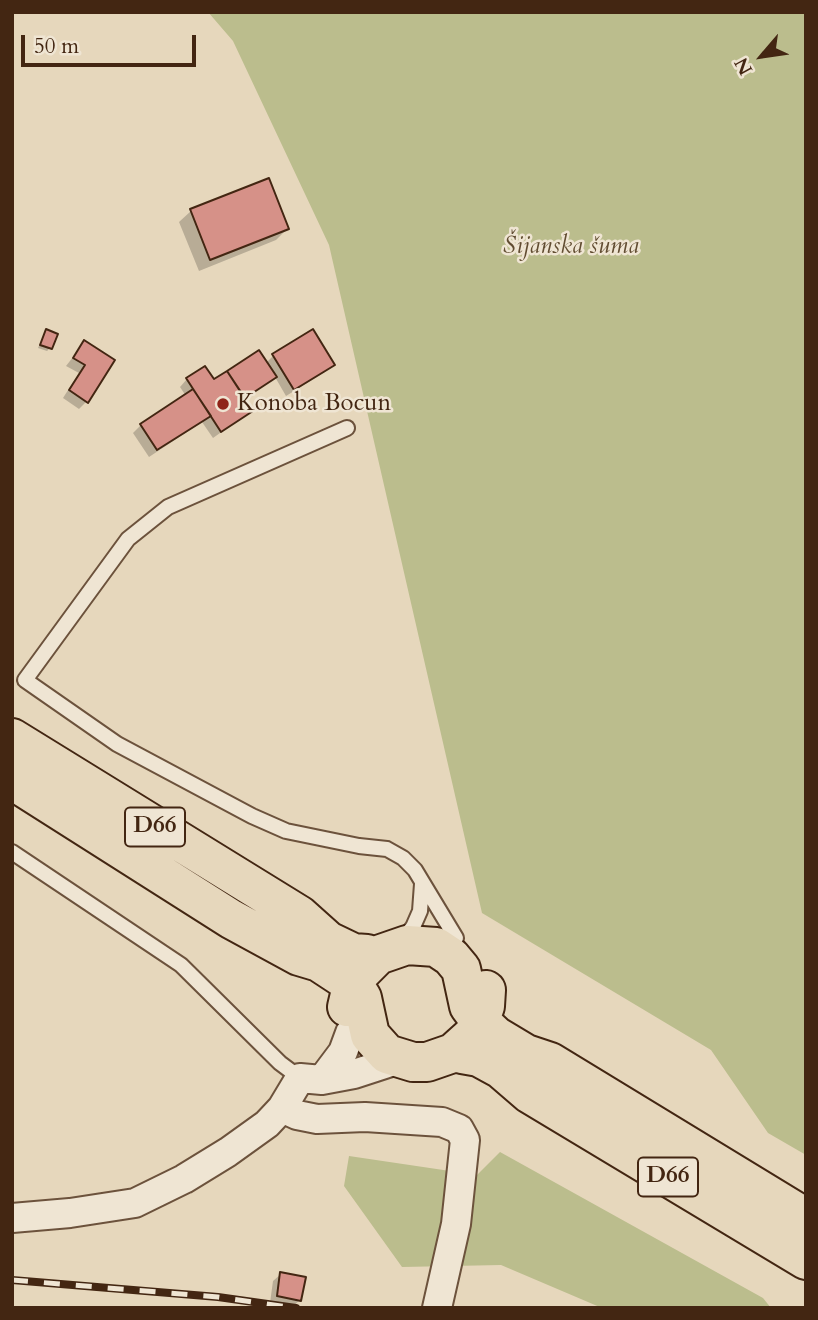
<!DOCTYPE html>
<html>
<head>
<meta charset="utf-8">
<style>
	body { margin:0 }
	#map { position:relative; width:818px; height:1320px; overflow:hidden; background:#e6d7bc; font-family:Cardo,serif }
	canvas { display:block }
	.frame { position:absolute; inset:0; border:14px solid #432612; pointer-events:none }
	.north { position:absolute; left:727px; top:21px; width:70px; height:70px; -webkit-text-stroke:5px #efe5d3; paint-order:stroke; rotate:241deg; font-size:19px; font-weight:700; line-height:28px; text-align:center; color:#432612 }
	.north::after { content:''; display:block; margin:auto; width:24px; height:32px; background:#432612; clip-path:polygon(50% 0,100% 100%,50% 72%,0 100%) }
	.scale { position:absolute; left:21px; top:35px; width:175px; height:32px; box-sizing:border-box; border:4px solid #432612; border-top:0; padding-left:9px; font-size:21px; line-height:24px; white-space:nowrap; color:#432612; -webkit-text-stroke:5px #efe5d3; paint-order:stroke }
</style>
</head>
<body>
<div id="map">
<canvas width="818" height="1320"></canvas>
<div class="frame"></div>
<div class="north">N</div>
<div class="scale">50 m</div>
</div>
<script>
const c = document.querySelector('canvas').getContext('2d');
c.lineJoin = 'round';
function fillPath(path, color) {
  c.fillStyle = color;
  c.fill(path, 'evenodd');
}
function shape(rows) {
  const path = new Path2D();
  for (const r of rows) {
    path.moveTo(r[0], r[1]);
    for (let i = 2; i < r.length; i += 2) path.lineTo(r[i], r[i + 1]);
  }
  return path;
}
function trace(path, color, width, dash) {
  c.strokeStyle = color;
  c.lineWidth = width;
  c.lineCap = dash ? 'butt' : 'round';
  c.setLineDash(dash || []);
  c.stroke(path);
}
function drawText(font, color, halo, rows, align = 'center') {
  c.font = font + ' Cardo,serif';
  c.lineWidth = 5;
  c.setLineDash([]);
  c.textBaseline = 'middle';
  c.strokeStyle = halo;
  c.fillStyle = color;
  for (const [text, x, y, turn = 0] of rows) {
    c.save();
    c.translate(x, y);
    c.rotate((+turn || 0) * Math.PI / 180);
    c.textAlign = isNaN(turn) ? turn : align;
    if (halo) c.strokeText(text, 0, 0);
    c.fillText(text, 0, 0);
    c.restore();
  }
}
const green = shape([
	[208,12,806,12,806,1155,768,1133,711,1050,482,913,329,245,233,41],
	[500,1152,763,1298,771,1308,602,1308,501,1265,402,1267,344,1186,349,1156,477,1175]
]);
const shadow = shape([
	[268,180,287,229,276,240,199,271,179,222,191,211],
	[46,331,50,348,47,351,38,348],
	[84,343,112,361,87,401,79,409,63,398,79,373,66,366],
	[259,353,266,363,273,356,333,364,325,372,286,396,275,377,244,399,251,411,213,438,202,422,149,457,133,433,141,425,186,396,180,387,187,379,214,382],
	[281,1274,300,1300,292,1307,270,1303,273,1281]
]);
const building = shape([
	[269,178,289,229,210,260,190,209,269,178],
	[46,329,58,334,52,349,40,345,46,329],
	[313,329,335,365,294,390,272,354,313,329],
	[84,340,115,360,88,403,69,390,85,365,73,358,84,340],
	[259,350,277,377,245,398,227,371,259,350],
	[205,366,214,379,227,371,253,411,221,432,186,378,205,366],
	[193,389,211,416,157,450,140,424,193,389],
	[280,1272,306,1277,301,1301,277,1296,280,1272]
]);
const lane = shape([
	[347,428,168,507,128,539,25,680,117,744,252,816,286,831,359,846,387,849,403,858,415,870,456,938],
	[12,852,181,965,280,1063,300,1078],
	[403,939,413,927,420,911,422,884]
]);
const street = shape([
	[322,1080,343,1052,350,1033],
	[282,1108,297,1115,317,1119,365,1117,442,1122,459,1129,465,1140,456,1224,437,1308],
	[12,1218,70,1213,135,1203,184,1179,228,1152,267,1124,282,1108,300,1078,322,1080,354,1074,400,1059]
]);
const primary = shape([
	[12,738,299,915,328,941,353,953,367,954],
	[12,780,231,919,299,956,319,962,354,985,362,998,370,1035,387,1054,413,1062,427,1062,453,1053,473,1035,480,1021,485,1006,486,990],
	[347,1007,351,990,357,976,378,955,407,945,436,947,451,957,461,969,469,1006,480,1021,496,1036,526,1054,550,1062,806,1218],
	[462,1054,479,1057,501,1069,530,1094,806,1260]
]);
const rail = shape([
	[12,1280,218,1297,296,1308]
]);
const markers = [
	[223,404,7,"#8f2418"]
];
const shields = [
	[155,827,60],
	[668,1177,60]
];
const shieldNames = [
	["D66",155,827],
	["D66",668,1177]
];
const parkNames = [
	["Šijanska šuma",571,247]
];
const poiNames = [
	["Konoba Bocun",237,404]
];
fillPath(green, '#bbbd8d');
fillPath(shadow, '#0003');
fillPath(building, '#d69188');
trace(building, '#432612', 2);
trace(lane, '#6c523c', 18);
trace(street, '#6c523c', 32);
trace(primary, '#432612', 42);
trace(lane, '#efe5d3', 14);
trace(street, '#efe5d3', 28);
trace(primary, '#e6d7bc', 38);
trace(rail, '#432612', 8);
trace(rail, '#efe5d3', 5, [16]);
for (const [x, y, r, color] of markers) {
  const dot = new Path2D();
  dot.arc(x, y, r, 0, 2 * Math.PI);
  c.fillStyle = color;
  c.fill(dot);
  trace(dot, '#efe5d3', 2.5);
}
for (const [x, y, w] of shields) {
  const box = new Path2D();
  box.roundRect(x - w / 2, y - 19.5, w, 39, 5);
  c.fillStyle = '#efe5d3';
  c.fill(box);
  trace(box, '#432612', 2);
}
drawText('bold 23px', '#432612', null, shieldNames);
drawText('italic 24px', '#614c31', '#efe5d3', parkNames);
drawText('24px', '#432612', '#efe5d3', poiNames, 'left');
</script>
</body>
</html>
